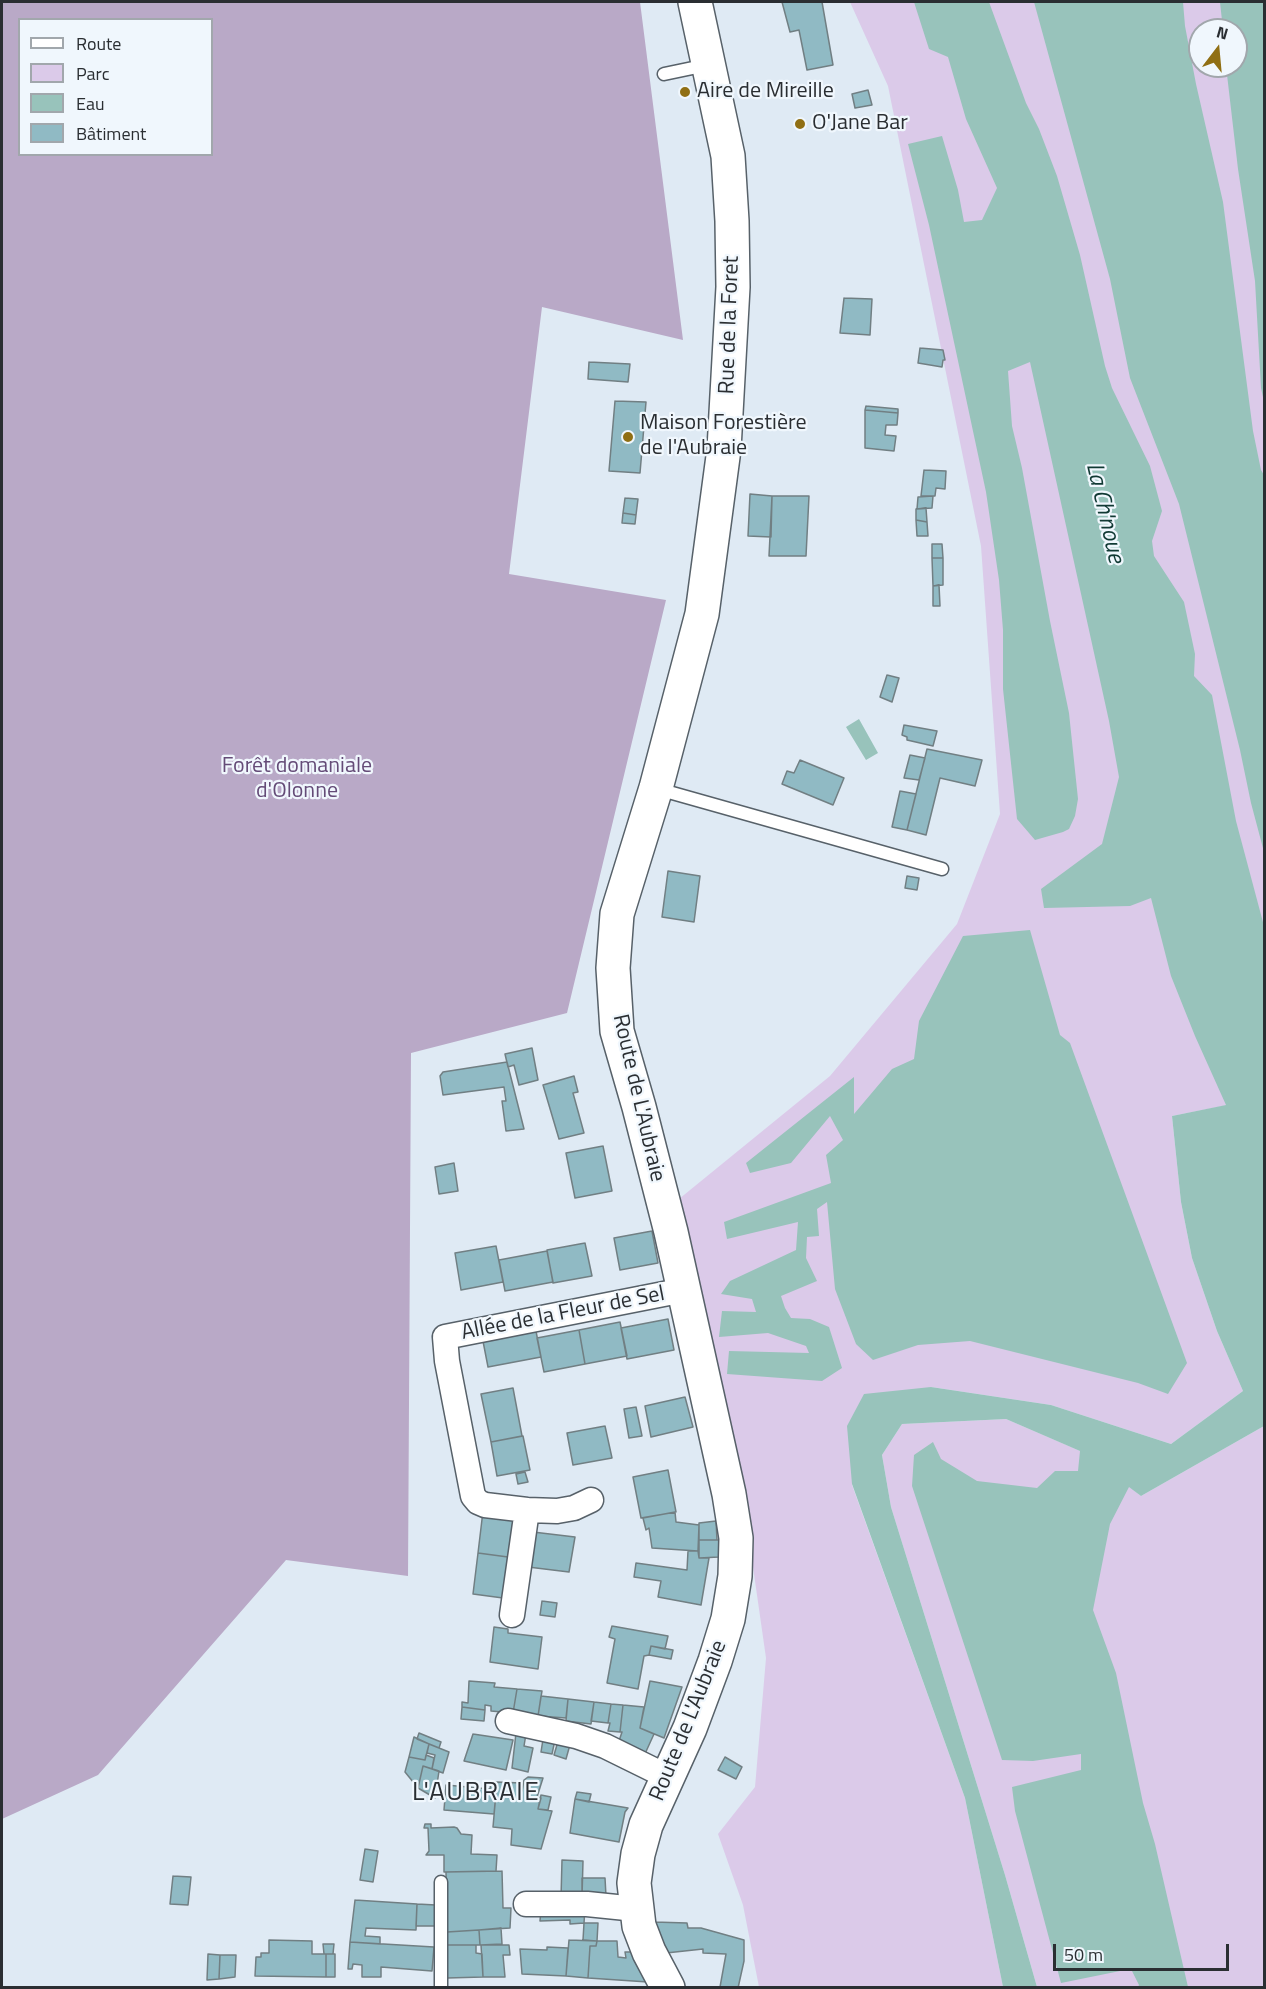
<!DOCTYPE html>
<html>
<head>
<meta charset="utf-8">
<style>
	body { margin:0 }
	#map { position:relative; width:1266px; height:1989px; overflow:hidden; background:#dfeaf4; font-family:"Titillium Web",sans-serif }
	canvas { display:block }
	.frame { position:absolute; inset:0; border:3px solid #2a2e32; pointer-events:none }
	.legend { position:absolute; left:18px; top:18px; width:195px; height:138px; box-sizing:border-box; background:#f0f7fd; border:2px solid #a1a7ac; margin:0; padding:8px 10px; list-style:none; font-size:18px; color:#2a2e32 }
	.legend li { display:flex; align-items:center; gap:12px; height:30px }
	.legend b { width:30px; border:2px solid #a1a7ac }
	.north { position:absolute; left:1188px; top:18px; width:60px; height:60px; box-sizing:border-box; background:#f0f7fd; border:2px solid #a1a7ac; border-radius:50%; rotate:16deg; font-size:16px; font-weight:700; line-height:24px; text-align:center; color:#2a2e32 }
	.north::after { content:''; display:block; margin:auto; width:21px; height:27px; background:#906f14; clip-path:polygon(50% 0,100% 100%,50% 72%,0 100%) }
	.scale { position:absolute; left:1053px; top:1944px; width:176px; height:27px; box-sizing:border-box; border:3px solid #2a2e32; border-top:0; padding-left:8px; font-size:18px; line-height:21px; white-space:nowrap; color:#2a2e32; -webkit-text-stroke:4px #f0f7fd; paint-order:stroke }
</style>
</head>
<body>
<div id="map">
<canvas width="1266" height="1989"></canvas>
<div class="frame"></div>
<ul class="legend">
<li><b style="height:8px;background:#fff"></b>Route</li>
<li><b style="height:16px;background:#dbcae9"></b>Parc</li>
<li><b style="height:16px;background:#98c3bb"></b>Eau</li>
<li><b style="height:16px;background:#90bac4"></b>Bâtiment</li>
</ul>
<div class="north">N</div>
<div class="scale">50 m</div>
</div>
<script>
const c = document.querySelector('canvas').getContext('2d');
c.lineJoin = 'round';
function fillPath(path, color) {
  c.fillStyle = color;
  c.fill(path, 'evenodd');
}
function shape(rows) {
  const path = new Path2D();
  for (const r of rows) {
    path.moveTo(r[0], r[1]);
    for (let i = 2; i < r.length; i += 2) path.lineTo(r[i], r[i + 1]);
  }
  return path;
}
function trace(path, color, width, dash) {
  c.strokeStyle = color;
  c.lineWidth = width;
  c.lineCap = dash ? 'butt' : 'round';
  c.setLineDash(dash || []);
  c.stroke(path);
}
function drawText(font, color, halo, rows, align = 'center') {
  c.font = font + ' "Titillium Web",sans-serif';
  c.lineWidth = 4.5;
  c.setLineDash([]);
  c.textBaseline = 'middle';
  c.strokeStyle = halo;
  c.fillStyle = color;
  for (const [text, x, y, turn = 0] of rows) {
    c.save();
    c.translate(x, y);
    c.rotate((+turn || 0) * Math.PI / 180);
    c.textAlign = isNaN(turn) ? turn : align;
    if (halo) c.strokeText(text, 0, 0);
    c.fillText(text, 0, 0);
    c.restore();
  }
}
const green = shape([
	[850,2,1264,2,1264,1098,1172,1116,1181,1202,1192,1258,1217,1331,1243,1391,1171,1444,1051,1405,931,1387,852,1485,965,1798,1003,1987,759,1987,743,1905,718,1834,755,1787,766,1658,751,1553,679,1199,830,1076,957,924,1000,814,981,546,888,86],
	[1200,30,1236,30,1236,66,1200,66],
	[1006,1419,1092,1456,1141,1496,1264,1426,1264,1987,1037,1987,1005,1875,891,1507,882,1455,902,1424]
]);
const forest = shape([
	[2,2,640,2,683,340,542,307,509,574,666,600,567,1013,411,1053,408,1576,286,1560,98,1775,2,1819],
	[20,20,212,20,212,154,20,154]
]);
const water = shape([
	[914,2,989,2,1026,103,1039,129,1057,176,1080,255,1105,366,1112,388,1150,466,1162,511,1152,541,1154,556,1184,602,1195,654,1194,676,1212,695,1236,821,1264,926,1264,1426,1141,1496,1129,1487,1110,1524,1093,1610,1116,1673,1143,1803,1155,1844,1188,1987,1138,1987,1139,1985,1132,1971,1125,1970,1061,1983,1015,1811,1012,1787,1081,1770,1081,1754,1033,1761,1002,1760,912,1486,914,1455,933,1442,941,1459,977,1481,1037,1488,1055,1471,1078,1471,1080,1451,1006,1419,902,1424,882,1455,891,1507,1005,1875,1037,1987,1003,1987,965,1798,852,1484,847,1426,864,1394,931,1387,1051,1405,1171,1444,1243,1391,1217,1331,1192,1258,1181,1202,1172,1116,1226,1105,1195,1036,1171,976,1151,898,1130,906,1044,908,1041,889,1102,844,1119,777,1109,721,1030,362,1008,371,1012,426,1022,468,1050,621,1069,713,1078,799,1075,816,1069,829,1063,832,1035,840,1017,819,1003,689,1003,630,999,580,986,492,929,225,908,144,942,136,958,190,964,222,982,220,997,188,966,119,948,57,929,49],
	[1034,2,1183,2,1185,26,1196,84,1223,202,1253,431,1261,470,1264,475,1264,852,1251,803,1240,750,1179,504,1130,378,1110,279],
	[1220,2,1264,2,1264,402,1261,388,1255,281,1238,169,1226,66,1236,66,1236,30,1223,30],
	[859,719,878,753,866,760,846,727],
	[1030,930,1060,1035,1070,1043,1187,1363,1168,1394,1138,1383,970,1341,918,1345,873,1360,856,1344,835,1289,827,1202,817,1209,819,1236,807,1237,806,1258,817,1281,781,1296,785,1308,791,1318,810,1319,829,1327,842,1368,822,1381,727,1374,729,1351,809,1353,806,1346,768,1333,719,1337,722,1311,756,1312,752,1299,721,1294,730,1281,796,1250,798,1222,727,1239,724,1222,831,1183,826,1155,843,1140,830,1116,791,1163,750,1173,746,1163,854,1077,854,1114,892,1069,914,1059,919,1021,963,936]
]);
const building = shape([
	[782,2,822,2,833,65,807,70,799,30,790,32,782,2],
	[868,90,872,105,855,108,852,94,868,90],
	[844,298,872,299,870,335,840,333,844,298],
	[920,348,943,350,945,360,943,360,942,367,918,363,920,348],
	[589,362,630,364,628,382,588,379,589,362],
	[615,401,646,402,640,473,609,471,615,401],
	[866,406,898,409,898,413,865,410,866,406],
	[865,410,898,413,897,425,886,425,885,435,896,436,894,451,865,448,865,410],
	[924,470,946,471,945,489,936,488,935,496,921,496,924,470],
	[750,494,772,496,771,537,748,536,750,494],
	[772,496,809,496,806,556,769,556,772,496],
	[933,496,932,508,917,509,918,497,933,496],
	[625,498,638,499,636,515,623,513,625,498],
	[926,508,927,522,916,520,916,509,926,508],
	[623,513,636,515,635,524,622,523,623,513],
	[916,520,927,522,928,536,917,536,916,520],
	[932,544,942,544,943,558,932,558,932,544],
	[932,558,943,558,943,585,933,586,932,558],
	[939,585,940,606,933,606,933,586,939,585],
	[887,675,899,678,892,702,880,697,887,675],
	[904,725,937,731,933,746,907,740,907,737,902,735,904,725],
	[927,749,982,760,975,786,940,778,926,835,907,830,927,749],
	[910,755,925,758,919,780,904,778,910,755],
	[800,760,844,778,833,805,782,784,787,771,794,773,800,760],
	[900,791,916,794,907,830,892,827,900,791],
	[668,871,700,876,694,922,662,917,668,871],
	[907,876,919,878,917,890,905,888,907,876],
	[532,1048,538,1080,519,1085,514,1065,508,1067,505,1054,532,1048],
	[507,1062,524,1129,506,1131,502,1101,506,1101,504,1087,443,1095,440,1076,443,1072,507,1062],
	[574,1076,578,1092,573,1093,584,1133,559,1139,543,1085,574,1076],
	[603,1146,612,1191,575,1198,566,1153,603,1146],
	[454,1163,458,1191,439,1194,435,1167,454,1163],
	[652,1231,658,1263,620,1270,614,1238,652,1231],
	[585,1243,592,1276,553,1283,547,1250,585,1243],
	[496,1246,503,1282,461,1290,455,1253,496,1246],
	[547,1251,553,1282,505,1291,499,1260,547,1251],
	[668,1319,674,1350,627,1359,621,1328,668,1319],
	[620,1322,627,1356,585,1364,579,1330,620,1322],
	[535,1326,541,1357,488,1367,482,1336,535,1326],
	[579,1330,585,1364,544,1372,537,1338,579,1330],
	[513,1388,522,1436,491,1442,481,1394,513,1388],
	[685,1397,693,1427,651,1437,645,1406,685,1397],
	[636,1407,642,1436,629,1438,624,1409,636,1407],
	[605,1426,612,1458,573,1465,567,1433,605,1426],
	[523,1436,530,1470,497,1476,491,1442,523,1436],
	[668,1470,676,1512,641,1518,633,1477,668,1470],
	[525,1472,528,1482,518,1484,516,1474,525,1472],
	[483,1511,514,1515,508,1557,478,1553,483,1511],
	[675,1512,676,1522,699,1525,698,1551,652,1548,649,1528,646,1530,643,1518,675,1512],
	[716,1521,717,1540,699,1540,699,1523,716,1521],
	[533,1532,575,1537,569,1572,528,1567,533,1532],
	[699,1540,719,1540,719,1557,699,1558,699,1540],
	[688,1551,698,1551,699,1558,709,1558,701,1605,658,1597,661,1581,634,1577,636,1563,687,1570,688,1551],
	[478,1553,508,1557,503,1598,473,1594,478,1553],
	[542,1601,557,1603,555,1617,540,1615,542,1601],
	[612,1626,668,1636,665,1649,651,1646,649,1655,644,1656,638,1689,607,1683,615,1639,609,1637,612,1626],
	[494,1627,508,1629,508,1633,542,1637,538,1669,490,1662,494,1627],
	[651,1646,673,1650,671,1659,649,1655,651,1646],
	[469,1681,495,1683,494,1687,517,1689,513,1713,491,1711,491,1706,485,1705,485,1710,462,1707,462,1702,468,1703,469,1681],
	[650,1681,682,1687,664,1738,640,1728,650,1681],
	[517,1689,542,1691,538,1716,513,1713,517,1689],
	[541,1696,568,1699,566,1718,538,1716,541,1696],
	[568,1699,594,1702,591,1724,566,1721,568,1699],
	[594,1702,611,1704,608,1723,591,1721,594,1702],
	[611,1704,623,1705,620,1732,608,1731,610,1723,608,1723,611,1704],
	[623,1705,644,1707,640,1728,654,1734,644,1756,618,1744,622,1732,620,1732,623,1705],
	[462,1707,485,1710,484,1721,461,1719,462,1707],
	[419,1733,441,1742,439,1748,417,1739,419,1733],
	[516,1733,526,1734,524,1746,533,1748,528,1772,512,1768,516,1733],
	[544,1733,556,1735,552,1754,541,1752,544,1733],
	[473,1734,513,1740,506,1770,464,1761,473,1734],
	[414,1737,429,1744,425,1760,409,1757,414,1737],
	[559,1738,571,1741,566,1759,554,1755,559,1738],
	[429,1744,449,1752,443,1773,432,1769,435,1755,427,1753,429,1744],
	[426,1755,434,1758,432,1769,423,1766,418,1788,405,1772,409,1757,425,1760,426,1755],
	[725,1757,742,1767,736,1779,718,1770,725,1757],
	[423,1766,439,1771,435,1798,418,1788,423,1766],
	[528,1777,543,1778,537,1797,541,1798,538,1809,552,1811,541,1849,511,1845,512,1829,493,1827,497,1782,521,1783,520,1791,522,1791,524,1780,528,1777],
	[491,1782,497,1782,494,1814,444,1810,446,1785,490,1789,491,1782],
	[577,1792,591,1794,589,1802,575,1799,577,1792],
	[541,1795,551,1797,548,1810,538,1809,541,1795],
	[575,1799,628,1808,625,1812,619,1842,570,1833,575,1799],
	[425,1824,431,1824,431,1828,454,1827,457,1828,461,1834,472,1835,471,1854,497,1855,496,1871,444,1872,444,1855,426,1855,429,1851,428,1828,424,1828,425,1824],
	[365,1849,378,1851,373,1882,360,1880,365,1849],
	[562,1860,583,1861,582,1897,561,1898,562,1860],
	[502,1871,503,1908,511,1908,510,1928,447,1932,446,1872,502,1871],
	[173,1876,191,1877,188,1905,170,1904,173,1876],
	[582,1878,605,1878,606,1896,582,1897,582,1878],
	[355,1900,417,1904,416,1930,366,1928,365,1936,380,1937,380,1944,350,1942,355,1900],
	[417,1904,436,1905,435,1926,416,1926,417,1904],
	[585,1908,584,1923,570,1924,570,1920,540,1921,541,1909,585,1908],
	[654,1922,687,1923,688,1928,701,1928,744,1940,744,1961,738,1988,720,1987,726,1954,703,1953,703,1949,666,1953,654,1922],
	[584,1923,598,1923,597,1941,583,1940,584,1923],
	[501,1928,502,1944,480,1945,479,1930,501,1928],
	[479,1930,480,1945,447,1945,447,1932,479,1930],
	[269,1940,312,1941,312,1954,326,1954,326,1977,255,1976,256,1957,261,1957,261,1953,269,1953,269,1940],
	[569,1940,597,1941,596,1946,590,1946,588,1978,566,1976,569,1940],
	[597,1941,617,1941,618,1957,626,1958,625,1952,634,1952,648,1982,588,1978,590,1946,596,1946,597,1941],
	[350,1942,434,1947,432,1971,381,1967,381,1977,362,1977,362,1965,353,1964,352,1969,348,1969,350,1942],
	[323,1944,334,1944,333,1954,324,1954,323,1944],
	[447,1945,476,1945,476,1953,482,1954,483,1977,447,1978,447,1945],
	[481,1945,509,1945,510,1955,503,1955,505,1977,483,1977,481,1945],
	[547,1947,568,1948,566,1976,522,1974,520,1949,547,1950,547,1947],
	[208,1954,220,1955,219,1979,207,1980,208,1954],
	[326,1954,335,1954,335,1977,326,1977,326,1954],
	[220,1955,236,1955,235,1977,219,1979,220,1955]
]);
const lane = shape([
	[664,74,707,65],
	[658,789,942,869],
	[441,1882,441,1988]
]);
const street = shape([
	[591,1500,574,1508,557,1511,527,1510,485,1505,478,1502,473,1496,447,1361,445,1337,684,1290],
	[512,1615,527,1510],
	[508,1721,576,1736,605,1746,668,1777],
	[526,1904,587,1904,636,1909]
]);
const secondary = shape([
	[668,1988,649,1952,639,1926,634,1883,638,1854,646,1825,690,1728,715,1661,728,1619,735,1576,736,1538,729,1494,671,1232,639,1107,617,1031,613,968,617,914,656,788,702,614,724,449,733,287,732,221,728,156,695,2]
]);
const markers = [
	[685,92,6,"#906f14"],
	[800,124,6,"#906f14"],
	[628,437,6,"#906f14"]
];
const poiNames = [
	["Aire de Mireille",697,92],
	["O'Jane Bar",812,124],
	["Maison Forestière",640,424],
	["de l'Aubraie",640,449]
];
const streetNames = [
	["Rue de la Foret",730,325,-88],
	["Route de L'Aubraie",638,1098,77],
	["Allée de la Fleur de Sel",563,1314,-11],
	["Route de L'Aubraie",689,1721,-68]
];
const parkNames = [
	["Forêt domaniale",297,767],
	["d'Olonne",297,792]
];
const waterNames = [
	["La Ch'noue",1104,513,77]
];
const quarterNames = [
	["L'AUBRAIE",476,1794]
];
fillPath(green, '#dbcae9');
fillPath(forest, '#b9a9c7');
fillPath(water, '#98c3bb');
fillPath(building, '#90bac4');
trace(building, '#717f83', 1.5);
trace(lane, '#576169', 15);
trace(street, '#576169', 27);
trace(secondary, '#576169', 36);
trace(lane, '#fff', 12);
trace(street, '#fff', 24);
trace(secondary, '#fff', 33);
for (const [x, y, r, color] of markers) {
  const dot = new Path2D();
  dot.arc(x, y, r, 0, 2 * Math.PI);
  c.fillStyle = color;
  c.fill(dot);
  trace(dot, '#f0f7fd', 2);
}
drawText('22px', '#2a2e32', '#f0f7fd', poiNames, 'left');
drawText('22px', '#2a2e32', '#f0f7fd', streetNames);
drawText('22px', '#644b77', '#f0f7fd', parkNames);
drawText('italic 24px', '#103933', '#f0f7fd', waterNames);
c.letterSpacing = '1.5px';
drawText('26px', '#2a2e32', '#f0f7fd', quarterNames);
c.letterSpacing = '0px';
</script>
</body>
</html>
